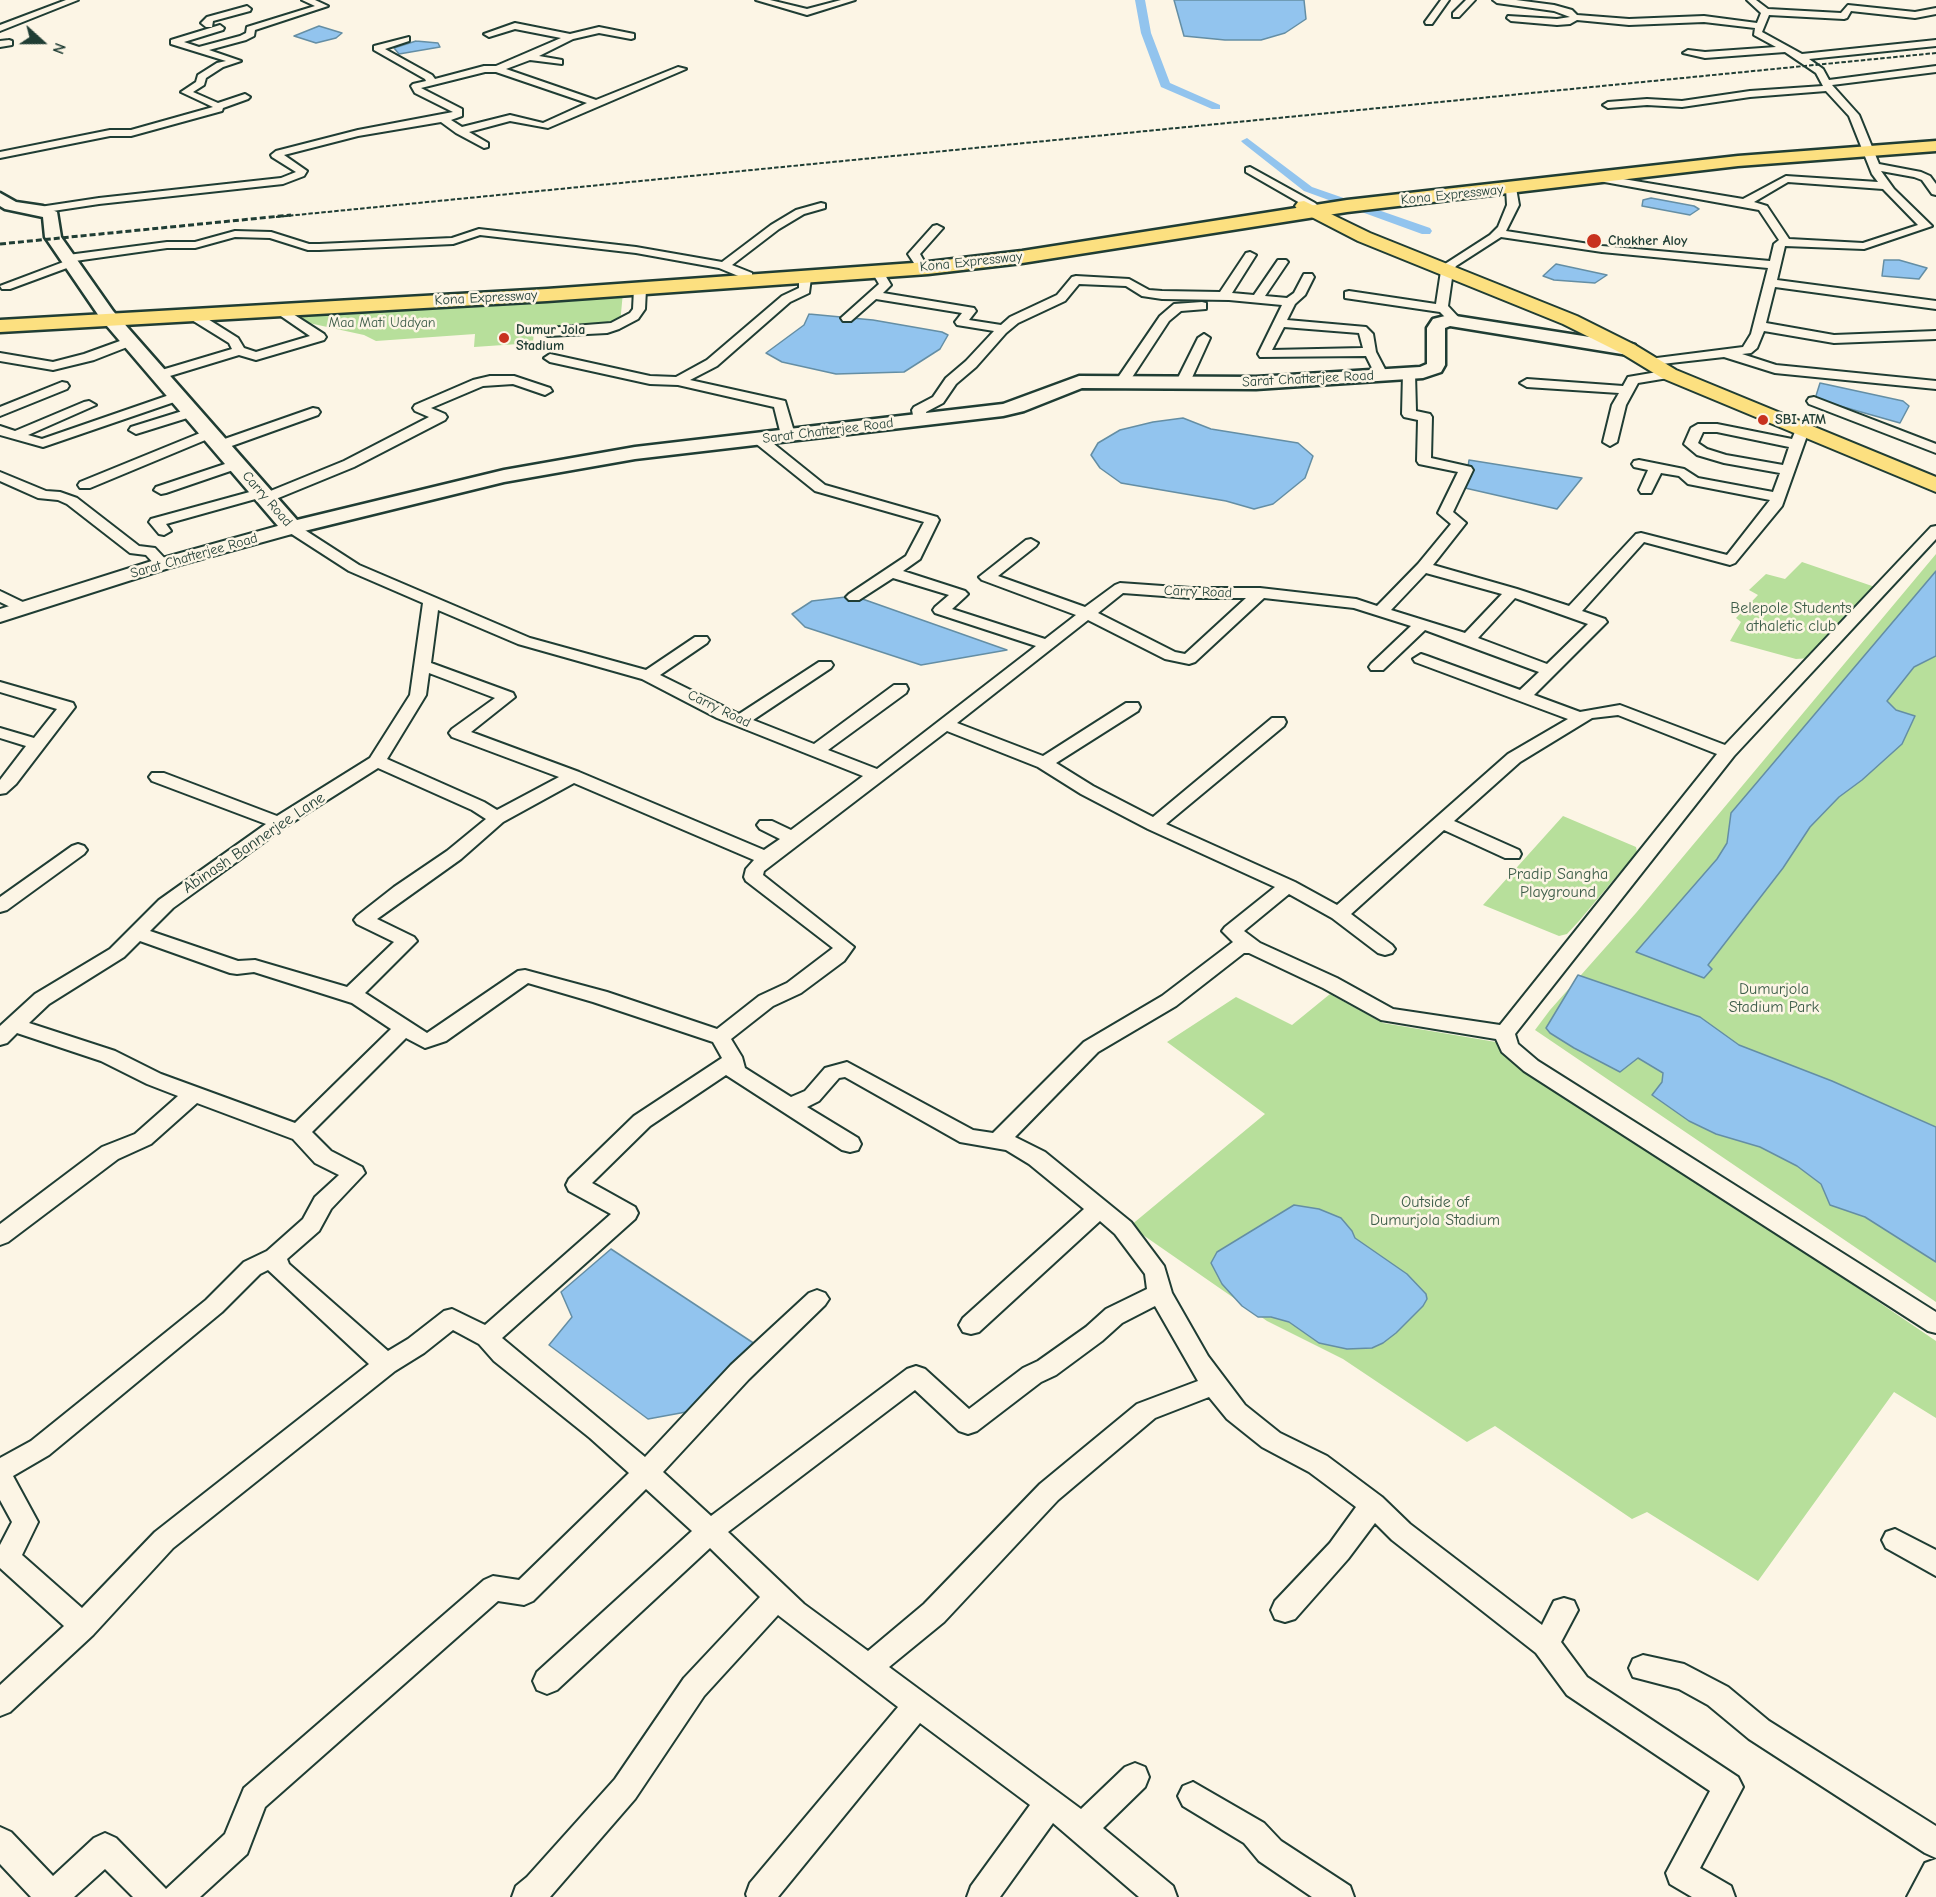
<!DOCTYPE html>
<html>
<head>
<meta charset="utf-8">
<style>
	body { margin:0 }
	#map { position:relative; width:1936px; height:1897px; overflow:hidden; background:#fcf5e5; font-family:"Comic Neue",sans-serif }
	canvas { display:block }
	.north { position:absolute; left:12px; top:12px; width:60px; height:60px; -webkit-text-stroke:4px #fcf5e5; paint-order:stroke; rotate:111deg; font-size:16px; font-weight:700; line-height:24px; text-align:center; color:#1f3d34 }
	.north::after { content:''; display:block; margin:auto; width:21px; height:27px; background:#1f3d34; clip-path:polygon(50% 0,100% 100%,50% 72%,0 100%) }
</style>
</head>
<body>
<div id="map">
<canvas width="1936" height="1897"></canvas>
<div class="north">N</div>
</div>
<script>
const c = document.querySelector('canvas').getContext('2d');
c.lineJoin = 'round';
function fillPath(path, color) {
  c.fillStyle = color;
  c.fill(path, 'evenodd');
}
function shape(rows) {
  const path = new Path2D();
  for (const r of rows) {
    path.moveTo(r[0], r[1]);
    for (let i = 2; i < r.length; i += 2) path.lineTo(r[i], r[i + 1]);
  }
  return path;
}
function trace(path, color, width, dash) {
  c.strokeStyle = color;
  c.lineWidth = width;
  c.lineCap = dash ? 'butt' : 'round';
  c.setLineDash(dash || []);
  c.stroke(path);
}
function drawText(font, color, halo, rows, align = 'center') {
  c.font = font + ' "Comic Neue",sans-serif';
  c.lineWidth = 5;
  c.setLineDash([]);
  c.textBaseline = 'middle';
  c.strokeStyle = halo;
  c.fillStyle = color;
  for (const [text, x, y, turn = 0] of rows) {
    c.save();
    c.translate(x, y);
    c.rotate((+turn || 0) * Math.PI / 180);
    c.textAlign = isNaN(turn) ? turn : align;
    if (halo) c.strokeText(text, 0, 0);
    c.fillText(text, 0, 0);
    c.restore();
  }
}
const green = shape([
	[623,292,620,324,534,330,533,343,474,347,475,334,376,341,364,335,295,320,287,315],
	[1936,554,1936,1302,1535,1030,1550,1010,1636,913],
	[1802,562,1875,587,1810,658,1796,659,1730,641,1741,622,1736,618,1758,595,1749,590,1766,574,1785,579],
	[1563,816,1636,847,1637,852,1579,921,1567,934,1559,936,1483,905],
	[1330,994,1383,1023,1496,1042,1936,1341,1936,1418,1894,1392,1758,1581,1647,1512,1632,1519,1495,1426,1467,1442,1343,1359,1267,1321,1130,1226,1265,1114,1167,1042,1236,997,1292,1025]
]);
const water = shape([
	[1174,0,1304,0,1306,19,1285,33,1261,40,1225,40,1184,36,1174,0],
	[319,26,342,33,336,38,316,43,294,36,319,26],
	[416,41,438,43,440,47,399,54,394,48,416,41],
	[1651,198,1694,206,1699,209,1690,215,1642,206,1643,200,1651,198],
	[1884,260,1899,260,1927,268,1919,279,1882,276,1884,260],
	[1556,264,1607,275,1595,283,1554,280,1543,276,1556,264],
	[809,314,873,320,942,332,948,335,940,349,904,372,836,374,782,362,766,353,804,325,809,314],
	[1820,383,1903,401,1909,406,1900,423,1815,399,1820,383],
	[1183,418,1211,429,1298,443,1313,456,1305,478,1273,504,1254,509,1226,501,1121,483,1100,468,1091,455,1098,443,1120,430,1153,422,1183,418],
	[1469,460,1582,478,1557,509,1465,488,1469,460],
	[1936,571,1936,656,1914,667,1887,701,1896,710,1915,716,1902,744,1862,780,1839,797,1810,827,1783,868,1708,965,1712,969,1704,978,1636,952,1717,859,1727,843,1731,813,1936,571],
	[854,596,1007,650,921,665,805,627,792,614,812,601,854,596],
	[1578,975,1700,1017,1739,1045,1832,1081,1936,1127,1936,1262,1865,1217,1830,1205,1821,1184,1797,1166,1760,1147,1716,1134,1689,1121,1652,1095,1662,1082,1663,1073,1638,1058,1620,1072,1574,1048,1550,1033,1546,1028,1578,975],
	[1294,1205,1319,1209,1341,1218,1352,1231,1355,1238,1407,1274,1426,1294,1427,1299,1423,1306,1396,1333,1383,1343,1372,1348,1347,1349,1319,1343,1289,1322,1271,1317,1258,1317,1242,1306,1222,1284,1211,1263,1217,1252,1294,1205],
	[611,1249,761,1348,686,1412,648,1419,549,1345,572,1317,561,1292,611,1249]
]);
const canal = shape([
	[1135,0,1145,0,1151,33,1170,83,1220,105,1220,109,1212,109,1161,87,1141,33,1135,0],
	[1247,138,1312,187,1430,228,1432,231,1430,234,1422,234,1304,191,1243,143,1241,141,1247,138]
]);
const minor = shape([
	[66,0,78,0,0,31,0,25,66,0],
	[302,0,315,0,328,6,255,30,254,36,246,40,209,50,241,61,223,67,206,78,204,85,193,92,218,103,245,94,250,97,248,99,223,108,222,111,131,136,110,136,0,158,0,152,110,130,131,130,213,107,181,92,196,82,198,75,217,63,226,61,171,44,171,40,220,25,224,28,223,30,184,42,199,47,240,36,246,33,247,27,315,6,302,0],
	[756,0,770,0,807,9,841,0,855,0,807,15,756,0],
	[1441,0,1449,0,1432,24,1426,24,1425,22,1441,0],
	[1466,0,1475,0,1459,17,1453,17,1453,13,1466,0],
	[1493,0,1516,0,1554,5,1572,10,1577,15,1629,19,1704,16,1757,23,1761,13,1747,0,1756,0,1768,9,1841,13,1848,5,1915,12,1936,8,1936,14,1915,18,1851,11,1847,18,1844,19,1769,15,1762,32,1802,54,1936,40,1936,46,1809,59,1823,69,1829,80,1936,66,1936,72,1832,85,1859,115,1879,164,1921,172,1930,176,1936,184,1936,195,1932,194,1922,180,1914,177,1881,171,1894,189,1932,226,1864,249,1785,246,1777,280,1936,301,1936,309,1775,287,1766,323,1834,335,1936,331,1936,339,1834,343,1764,331,1757,348,1751,353,1742,354,1776,365,1936,381,1936,389,1775,373,1724,357,1644,366,1643,363,1644,360,1649,359,1743,347,1751,334,1768,268,1602,252,1501,237,1456,266,1453,271,1448,306,1461,320,1459,323,1451,323,1440,312,1345,298,1345,292,1349,291,1436,304,1441,271,1445,264,1490,235,1498,227,1507,205,1506,188,1511,185,1516,188,1519,205,1506,231,1602,246,1770,261,1774,244,1779,240,1759,210,1599,181,1594,178,1599,175,1743,199,1786,176,1878,182,1872,174,1849,116,1826,91,1750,97,1682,107,1647,105,1608,108,1603,105,1608,102,1647,99,1682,101,1750,91,1823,86,1816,73,1785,52,1705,58,1683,53,1688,50,1705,52,1776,47,1754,35,1755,28,1704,22,1629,25,1577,20,1570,24,1557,25,1511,21,1507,18,1508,16,1557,19,1570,17,1554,11,1497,3,1493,0],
	[1788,182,1883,189,1918,225,1863,243,1789,239,1767,206,1754,202,1788,182],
	[247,6,251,9,250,11,213,21,212,27,206,27,201,23,207,17,247,6],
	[515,23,570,34,599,27,634,34,634,38,631,39,599,33,573,39,539,56,562,60,562,64,530,60,506,69,596,100,678,67,686,69,548,128,510,121,469,132,488,143,488,147,484,148,456,133,441,122,358,136,284,155,307,171,304,176,283,184,99,204,33,214,27,211,33,208,99,198,281,178,296,172,272,157,271,155,276,151,358,130,453,112,415,93,411,86,413,84,426,81,425,79,374,50,374,46,409,37,409,41,385,49,432,75,435,79,484,66,496,66,561,38,515,29,489,37,484,34,515,23],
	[485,72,496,72,587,103,543,123,510,115,462,127,451,120,462,116,462,109,421,88,485,72],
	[9,40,12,41,12,45,0,47,0,41,9,40],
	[1250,167,1315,203,1317,205,1311,208,1307,207,1246,172,1246,168,1250,167],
	[821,203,825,204,825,208,804,214,779,229,732,265,752,273,752,279,748,280,719,268,636,253,480,235,453,244,319,250,308,250,270,238,235,237,195,248,167,248,75,261,75,265,10,289,2,289,0,286,66,261,62,258,68,255,167,242,195,242,235,231,271,232,309,244,319,244,452,238,479,229,636,247,722,262,771,225,796,210,821,203],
	[937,225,943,228,920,254,924,261,922,263,914,263,908,254,933,226,937,225],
	[1250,252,1256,255,1232,293,1254,295,1278,260,1286,260,1288,262,1265,296,1287,298,1294,293,1304,274,1312,274,1314,277,1305,295,1295,304,1287,320,1366,327,1373,334,1376,352,1388,375,1387,378,1377,378,1366,356,1260,357,1258,354,1282,305,1229,300,1162,299,1142,296,1126,286,1079,284,1065,301,1018,323,1006,333,976,367,956,384,943,403,926,412,928,420,921,424,914,420,912,410,914,407,933,397,946,378,966,361,994,331,957,325,955,322,962,313,876,299,851,321,843,321,841,318,879,284,872,272,878,268,882,270,891,285,883,293,974,308,976,311,969,320,1001,325,1010,317,1057,295,1072,277,1076,276,1129,279,1149,290,1162,291,1220,292,1246,253,1250,252],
	[1284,327,1359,333,1363,348,1272,350,1284,327],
	[805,274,811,278,809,293,790,302,717,366,690,380,785,401,795,435,793,438,783,438,781,435,774,407,678,385,650,384,550,362,544,358,550,354,650,376,676,377,707,360,782,296,799,288,799,278,805,274],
	[640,285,646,289,645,309,638,319,619,329,607,333,548,336,542,332,548,328,611,323,630,313,633,309,634,289,640,285],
	[1202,302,1206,303,1206,309,1181,311,1169,321,1127,385,1117,385,1115,382,1160,316,1174,304,1202,302],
	[279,305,324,334,326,337,324,340,256,360,239,355,160,379,154,375,155,372,232,349,229,343,187,317,187,311,195,311,238,338,244,348,256,352,310,336,275,312,273,309,279,305],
	[1204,334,1210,338,1190,382,1183,386,1178,385,1176,382,1198,338,1204,334],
	[131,337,137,341,135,344,94,360,53,370,0,361,0,353,53,362,84,354,131,337],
	[1409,369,1415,373,1416,411,1430,414,1432,417,1431,458,1471,467,1473,470,1453,512,1466,523,1433,565,1517,589,1569,606,1636,534,1641,533,1727,555,1770,500,1688,484,1679,476,1661,473,1651,493,1641,493,1639,490,1648,470,1634,467,1632,464,1634,461,1639,460,1684,469,1698,478,1773,492,1780,473,1724,463,1697,455,1684,444,1691,428,1698,424,1717,424,1792,439,1797,427,1807,427,1809,430,1782,506,1735,563,1730,565,1644,542,1582,611,1605,619,1607,622,1534,695,1580,712,1620,705,1725,745,1931,527,1936,526,1936,539,1734,756,1515,1034,1518,1044,1538,1061,1936,1312,1936,1333,1928,1331,1524,1071,1502,1052,1496,1039,1381,1020,1323,988,1249,953,1244,953,1176,1006,1098,1052,1015,1137,1045,1152,1131,1222,1164,1266,1172,1293,1208,1356,1245,1405,1280,1433,1327,1456,1382,1497,1410,1524,1542,1625,1554,1601,1564,1598,1574,1601,1578,1610,1561,1642,1587,1677,1738,1777,1743,1787,1700,1868,1731,1886,1735,1897,1692,1897,1670,1884,1666,1873,1710,1791,1567,1695,1536,1653,1392,1540,1375,1523,1348,1559,1295,1619,1285,1622,1275,1619,1271,1610,1275,1601,1330,1543,1356,1507,1309,1472,1262,1447,1227,1419,1209,1397,1155,1418,1058,1500,944,1622,889,1667,1081,1809,1125,1767,1135,1763,1145,1767,1149,1777,1145,1787,1103,1828,1173,1886,1177,1897,1139,1897,1053,1823,1000,1897,967,1897,971,1886,1030,1805,920,1723,778,1897,747,1897,746,1894,750,1883,898,1707,778,1615,704,1696,635,1799,550,1897,512,1897,516,1886,527,1877,615,1779,684,1678,760,1597,710,1548,557,1690,547,1694,537,1690,533,1681,537,1672,692,1531,646,1489,533,1601,524,1605,498,1601,265,1807,247,1854,200,1897,133,1897,105,1869,74,1897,31,1897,0,1864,0,1827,11,1832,53,1876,94,1838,105,1833,116,1838,166,1889,225,1834,244,1788,484,1580,493,1576,519,1580,629,1473,590,1438,494,1361,479,1344,453,1330,424,1353,395,1371,173,1548,93,1635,10,1712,0,1716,0,1685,64,1626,0,1568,0,1545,12,1522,0,1500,0,1458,31,1441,206,1300,244,1262,267,1251,303,1219,315,1197,339,1175,315,1163,293,1139,197,1103,151,1144,118,1159,8,1242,0,1245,0,1224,102,1147,135,1134,178,1096,147,1084,101,1061,17,1033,7,1043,0,1045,0,1026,35,994,110,949,159,900,266,824,152,781,149,777,152,773,164,773,277,816,370,758,410,695,423,603,349,571,287,531,285,528,287,525,297,525,359,565,530,638,646,670,695,637,707,637,709,640,707,643,660,675,739,714,819,662,831,662,833,665,831,668,753,720,814,744,894,685,906,685,908,689,906,693,828,750,877,769,1036,646,935,613,933,610,935,607,949,595,893,578,859,600,849,600,846,597,849,594,906,556,924,522,815,491,754,442,752,439,754,436,764,436,825,485,937,517,939,520,920,559,903,571,965,591,968,594,965,597,952,609,1045,639,1076,615,982,580,979,577,1026,540,1031,539,1038,543,1036,546,998,576,1085,607,1115,585,1120,583,1191,588,1260,588,1356,599,1377,606,1418,564,1451,524,1438,513,1458,472,1419,464,1417,461,1418,420,1404,417,1402,414,1403,373,1409,369],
	[1703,432,1717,432,1789,447,1783,465,1726,455,1707,449,1698,443,1703,432],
	[1426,573,1502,594,1465,633,1391,610,1426,573],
	[1123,593,1191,598,1246,598,1185,654,1175,652,1098,613,1123,593],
	[1264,598,1354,608,1411,626,1371,664,1369,667,1371,670,1383,670,1425,630,1539,672,1520,690,1427,656,1421,654,1413,659,1415,662,1568,719,1508,754,1337,905,1295,882,1166,824,1284,726,1286,722,1284,718,1272,718,1153,817,1093,786,1056,763,1138,711,1140,707,1138,703,1126,703,1043,756,957,723,1088,620,1165,659,1189,664,1195,662,1264,598],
	[1515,598,1588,624,1547,664,1478,638,1515,598],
	[438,610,518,644,642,679,717,718,863,776,791,830,772,821,760,821,757,825,760,829,780,839,764,850,579,772,471,732,515,697,513,693,431,663,438,610],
	[429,673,495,698,452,729,449,733,452,737,559,777,497,810,484,802,387,759,426,695,429,673],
	[1618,715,1717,754,1500,1025,1393,1009,1337,978,1260,943,1244,931,1289,894,1332,918,1378,953,1385,955,1392,953,1395,949,1392,945,1351,914,1444,830,1505,858,1519,858,1521,854,1519,850,1454,821,1520,762,1592,718,1618,715],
	[947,731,1038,767,1081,794,1148,829,1275,887,1225,927,1222,931,1233,942,1162,996,1084,1042,993,1133,973,1130,847,1062,825,1068,805,1091,791,1097,745,1068,742,1057,731,1039,773,1006,801,993,844,961,854,947,763,875,764,871,947,731],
	[378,768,472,810,486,819,447,851,394,887,357,916,354,920,357,924,394,942,347,987,255,960,238,961,150,931,173,908,285,827,378,768],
	[574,783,754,860,746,869,744,877,746,881,833,948,787,983,759,996,717,1029,607,992,525,970,518,971,427,1033,365,993,417,941,414,937,377,919,461,859,503,822,574,783],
	[140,941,230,973,237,974,254,972,352,1003,391,1029,295,1123,161,1074,115,1051,29,1023,49,1004,124,957,140,941],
	[528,983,593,1002,713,1042,722,1058,634,1116,569,1179,566,1185,569,1191,611,1214,485,1325,452,1309,444,1311,408,1339,388,1351,289,1264,287,1259,319,1231,331,1209,365,1173,362,1167,331,1151,312,1132,406,1038,425,1048,446,1041,528,983],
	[726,1075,842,1150,850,1152,858,1150,861,1144,858,1138,807,1107,819,1101,839,1078,845,1077,960,1142,1006,1150,1029,1164,1084,1209,963,1318,959,1325,963,1332,971,1334,979,1332,1100,1221,1115,1234,1145,1274,1147,1289,1106,1309,1086,1327,1038,1361,1023,1368,969,1409,925,1369,916,1366,907,1369,711,1516,663,1472,749,1379,825,1305,829,1299,825,1293,817,1290,809,1293,731,1365,645,1457,502,1338,635,1219,638,1213,635,1207,592,1183,650,1126,726,1075],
	[268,1270,369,1364,155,1532,82,1608,22,1555,38,1522,13,1476,49,1455,222,1312,260,1274,268,1270],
	[1155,1306,1198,1381,1137,1404,1040,1484,924,1604,868,1651,804,1604,728,1532,915,1390,959,1431,968,1434,977,1431,1041,1382,1056,1375,1102,1341,1122,1323,1155,1306],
	[1669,370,1675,374,1674,377,1638,383,1626,405,1617,442,1610,446,1603,442,1612,405,1619,393,1527,387,1520,383,1527,379,1623,386,1628,377,1669,370],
	[490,376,514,376,550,388,552,391,545,395,513,384,483,386,431,408,445,414,447,417,445,420,354,467,271,501,266,502,259,498,166,524,171,531,164,535,159,534,149,522,151,519,257,490,262,489,268,492,344,461,429,417,415,411,413,408,415,405,473,380,490,376],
	[62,382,67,383,69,386,67,389,0,416,0,407,62,382],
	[178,392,185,396,183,399,43,447,0,435,0,426,15,431,84,402,89,401,96,405,28,435,42,439,178,392],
	[1814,397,1936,444,1936,453,1809,404,1807,401,1809,398,1814,397],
	[192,408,197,409,199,412,197,415,136,434,129,430,131,427,192,408],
	[313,408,318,409,320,412,318,415,226,448,216,448,214,445,216,442,313,408],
	[210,429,215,430,217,433,215,436,90,488,80,488,78,485,80,482,210,429],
	[237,460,244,464,242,467,166,493,161,494,154,490,156,487,237,460],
	[0,472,46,491,60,492,77,498,139,546,155,548,170,564,167,567,157,567,146,555,130,553,67,504,58,500,38,498,0,481,0,472],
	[0,591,29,605,31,608,23,613,0,602,0,591],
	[0,682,73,703,75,707,16,784,6,793,0,794,0,780,26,746,0,738,0,728,34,738,57,709,0,692,0,682],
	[78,844,84,846,87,850,84,854,7,910,0,912,0,897,72,846,78,844],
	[1895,1529,1936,1550,1936,1576,1886,1548,1882,1540,1886,1532,1895,1529],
	[1643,1655,1684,1664,1728,1687,1769,1721,1936,1826,1936,1858,1925,1853,1749,1739,1708,1705,1679,1689,1633,1677,1629,1668,1633,1659,1643,1655],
	[1193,1782,1264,1823,1281,1841,1350,1886,1354,1897,1312,1897,1259,1861,1244,1843,1183,1806,1178,1796,1183,1786,1193,1782],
	[1936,1859,1936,1897,1907,1897,1925,1863,1936,1859]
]);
const tertiary = shape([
	[292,522,299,524,302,528,299,532,169,568,0,622,0,609,155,560,292,522]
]);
const secondary = shape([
	[0,193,16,202,43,206,57,212,61,237,113,311,297,520,504,470,635,447,1003,404,1079,376,1256,377,1420,367,1427,364,1427,328,1433,319,1449,315,1628,343,1635,345,1637,349,1635,353,1628,355,1450,326,1445,328,1445,365,1441,372,1423,378,1256,389,1082,388,1024,411,1003,416,635,459,504,482,292,534,284,533,101,319,45,237,43,217,5,209,0,206,0,193]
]);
const primary = shape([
	[1304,201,1370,233,1577,316,1635,345,1676,370,1936,477,1936,492,1662,378,1621,353,1563,324,1358,241,1298,210,1295,206,1298,202,1304,201]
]);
const trunk = shape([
	[1936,141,1936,151,1738,166,1347,212,1022,263,928,274,547,301,0,332,0,320,547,289,928,262,1022,251,1347,200,1738,156,1936,141]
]);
const railFar1 = shape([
	[276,217,1936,53]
]);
const rail = shape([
	[0,244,291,215]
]);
const markers = [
	[1594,241,8,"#c8321e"],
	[504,338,6,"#c8321e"],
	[1763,420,6,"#c8321e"]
];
const farStreetnames = [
	["Kona Expressway",1452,195,-6],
	["Kona Expressway",971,262,-6],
	["Kona Expressway",486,298,-3],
	["Sarat Chatterjee Road",1308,379,-3],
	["Sarat Chatterjee Road",828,431,-7],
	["Carry Road",267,499,49],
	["Sarat Chatterjee Road",194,556,-16],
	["Carry Road",1198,592,2],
	["Carry Road",719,709,26]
];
const farPoinames = [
	["Chokher Aloy",1608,241],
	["Dumur Jola",516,330],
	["Stadium",516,346],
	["SBI ATM",1775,420]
];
const farParknames = [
	["Maa Mati Uddyan",382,323]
];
const parkNames = [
	["Belepole Students",1791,608],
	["athaletic club",1791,626],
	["Pradip Sangha",1558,874],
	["Playground",1558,892],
	["Dumurjola",1774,989],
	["Stadium Park",1774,1007],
	["Outside of",1435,1202],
	["Dumurjola Stadium",1435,1220]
];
const streetNames = [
	["Abinash Bannerjee Lane",254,843,-34]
];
fillPath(green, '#b7df9b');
fillPath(water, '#92c4ee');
trace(water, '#648ea4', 1.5);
fillPath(canal, '#92c4ee');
trace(minor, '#1f3d34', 4);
trace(tertiary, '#1f3d34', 4);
trace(secondary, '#1f3d34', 5);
trace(primary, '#1f3d34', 4);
trace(trunk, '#1f3d34', 5);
fillPath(minor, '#fcf5e5');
fillPath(tertiary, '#fcf5e5');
fillPath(secondary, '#fcf5e5');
fillPath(primary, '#fce080');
fillPath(trunk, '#fce080');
trace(railFar1, '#1f3d34', 2, [4.5, 2]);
trace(rail, '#1f3d34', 3, [6, 3]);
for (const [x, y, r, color] of markers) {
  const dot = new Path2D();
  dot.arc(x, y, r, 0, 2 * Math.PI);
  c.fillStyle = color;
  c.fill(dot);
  trace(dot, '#fcf5e5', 2);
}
drawText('14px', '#1f3d34', '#fcf5e5', farStreetnames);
drawText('bold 14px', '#1f3d34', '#fcf5e5', farPoinames, 'left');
drawText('14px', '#3d5d49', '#fcf5e5', farParknames);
drawText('16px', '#3d5d49', '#fcf5e5', parkNames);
drawText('16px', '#1f3d34', '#fcf5e5', streetNames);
</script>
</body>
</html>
